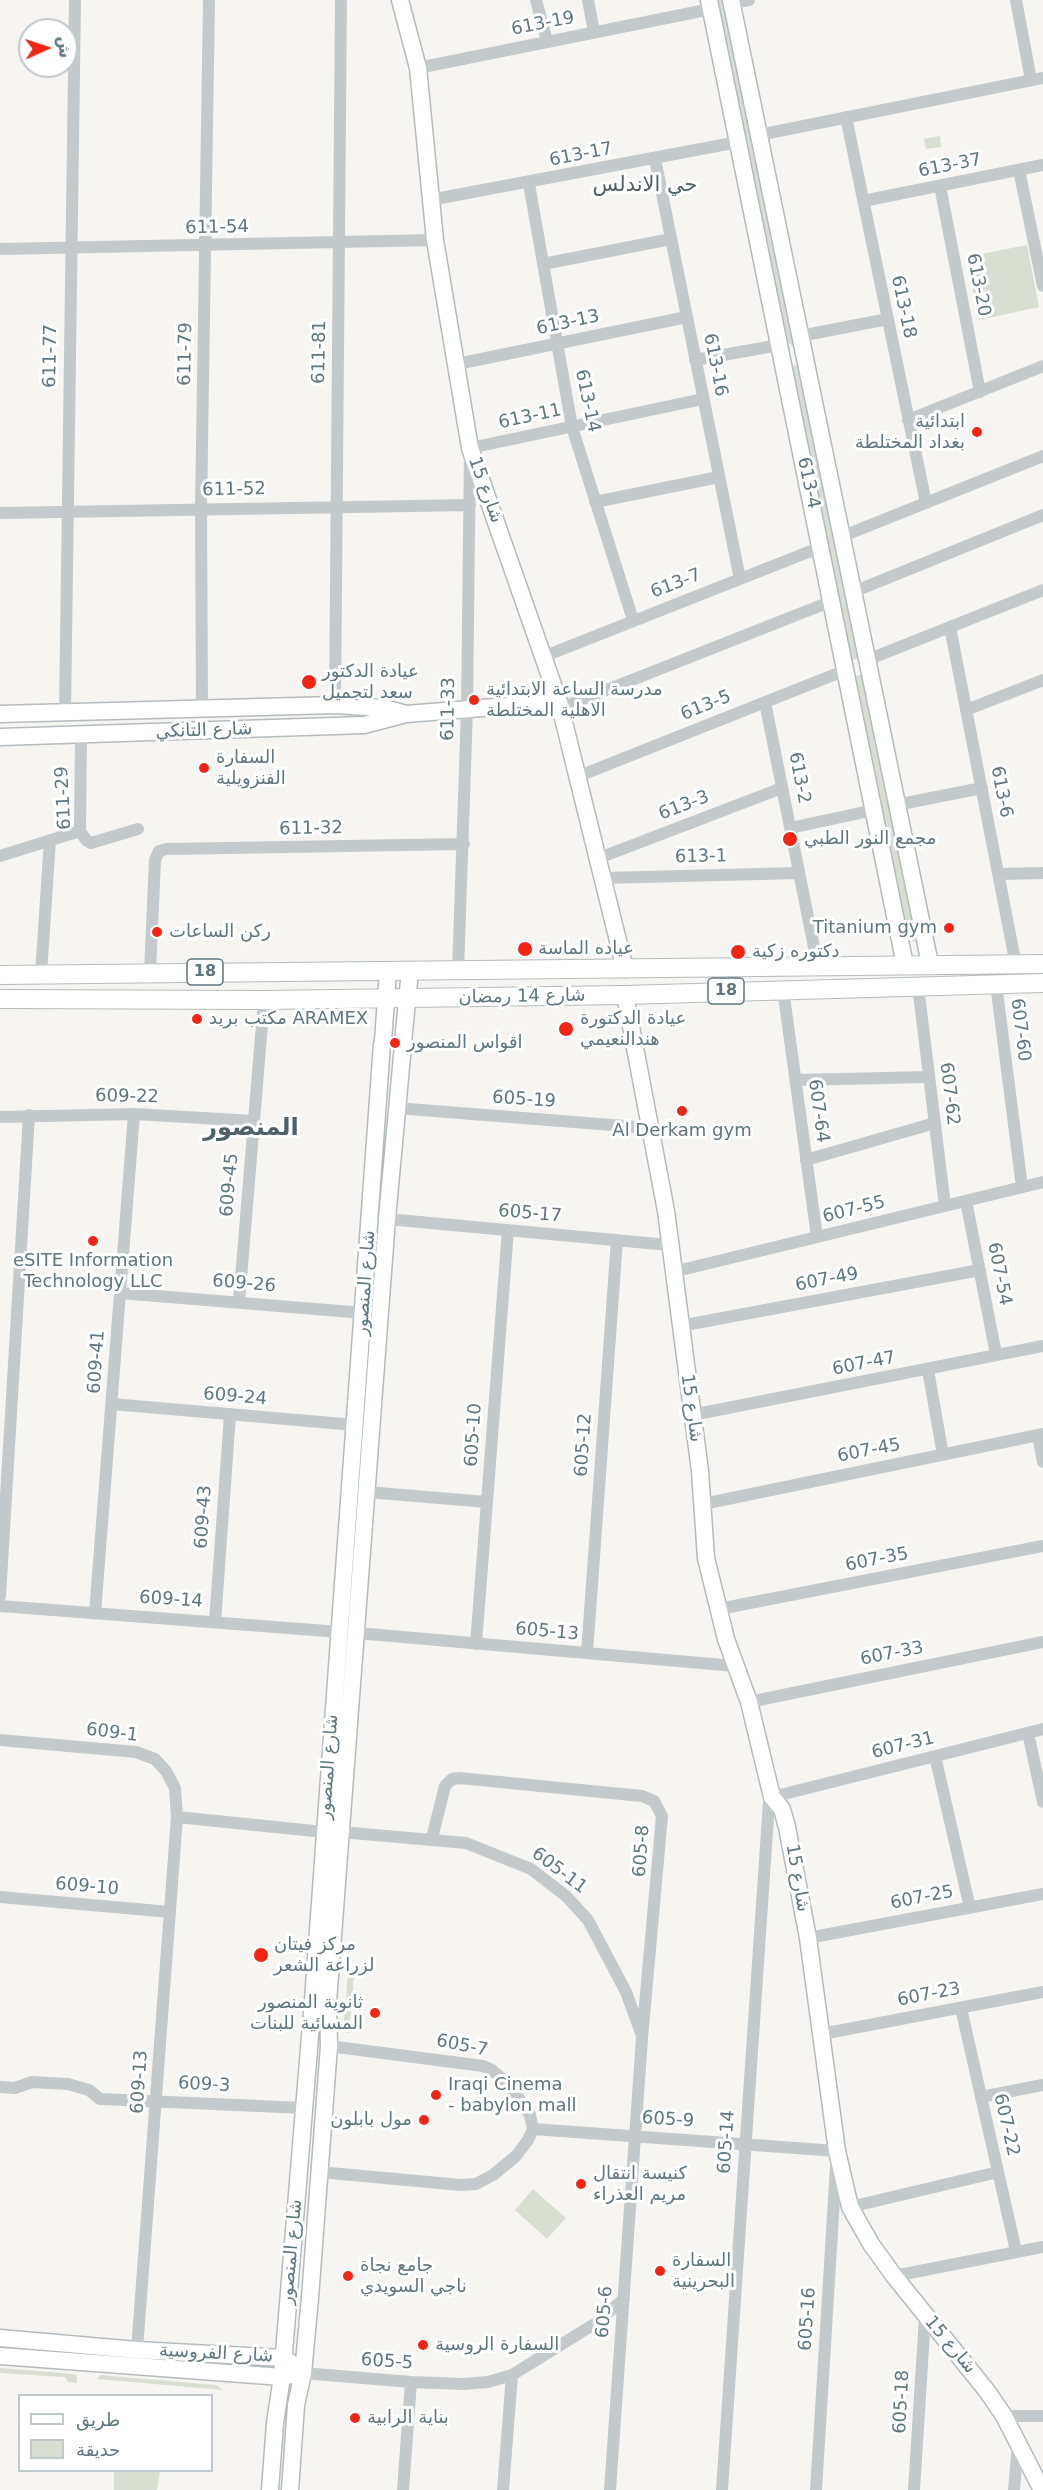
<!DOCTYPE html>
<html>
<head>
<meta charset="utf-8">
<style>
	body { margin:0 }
	#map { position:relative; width:1043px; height:2490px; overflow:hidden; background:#f6f5f1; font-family:"DejaVu Sans",Cairo,sans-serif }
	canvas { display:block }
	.legend { position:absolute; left:18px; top:2394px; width:195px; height:78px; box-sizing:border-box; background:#fff; border:2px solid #bfc8cc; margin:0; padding:8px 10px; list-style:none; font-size:18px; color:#5e767f }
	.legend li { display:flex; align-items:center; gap:12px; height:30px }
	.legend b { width:30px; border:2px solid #bfc8cc }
	.north { position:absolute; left:18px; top:18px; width:60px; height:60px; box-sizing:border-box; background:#fff; border:2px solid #bfc8cc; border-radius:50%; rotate:87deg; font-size:16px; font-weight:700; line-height:24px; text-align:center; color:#5e767f }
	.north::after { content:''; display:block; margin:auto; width:21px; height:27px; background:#f22514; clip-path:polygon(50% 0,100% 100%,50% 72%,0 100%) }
</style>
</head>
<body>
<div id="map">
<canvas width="1043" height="2490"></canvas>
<ul class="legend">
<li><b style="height:8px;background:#fff"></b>طريق</li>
<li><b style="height:16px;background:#d8ded2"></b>حديقة</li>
</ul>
<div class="north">ش</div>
</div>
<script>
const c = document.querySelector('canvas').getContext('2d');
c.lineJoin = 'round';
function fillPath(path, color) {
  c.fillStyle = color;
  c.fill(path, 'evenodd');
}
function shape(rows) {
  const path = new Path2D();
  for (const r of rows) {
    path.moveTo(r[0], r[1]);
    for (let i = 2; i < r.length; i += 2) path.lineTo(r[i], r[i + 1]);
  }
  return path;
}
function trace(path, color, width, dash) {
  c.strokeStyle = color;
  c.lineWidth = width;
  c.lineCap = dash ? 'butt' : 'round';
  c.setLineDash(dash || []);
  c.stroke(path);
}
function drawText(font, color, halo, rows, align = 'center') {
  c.font = font + ' "DejaVu Sans",Cairo,sans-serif';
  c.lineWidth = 6;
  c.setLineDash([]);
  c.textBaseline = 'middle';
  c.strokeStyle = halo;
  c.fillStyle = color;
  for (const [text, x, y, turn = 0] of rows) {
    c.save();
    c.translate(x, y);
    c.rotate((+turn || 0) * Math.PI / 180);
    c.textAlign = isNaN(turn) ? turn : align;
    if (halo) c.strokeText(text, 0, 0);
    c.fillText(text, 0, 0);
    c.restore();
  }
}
const green = shape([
	[717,0,725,0,794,343,791,345,787,342],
	[940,136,941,147,926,149,924,139],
	[1027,245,1039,307,979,320,966,257],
	[794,365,799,366,860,658,852,660,792,371],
	[863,674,917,938,914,942,909,939,855,676],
	[348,1972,354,1973,352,2000,346,2000],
	[345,2008,351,2008,349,2033,343,2032],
	[533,2189,566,2218,547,2239,515,2210],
	[0,2368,74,2374,77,2376,77,2383,68,2382,65,2377,0,2373],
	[100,2375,216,2385,223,2390,97,2379],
	[114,2471,160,2471,157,2490,114,2490]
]);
const street = shape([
	[536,0,547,41],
	[588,0,594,32],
	[1016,0,1031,80],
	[732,3,749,0],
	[418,68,711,9],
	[846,117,926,503],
	[759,135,1043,78],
	[655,159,740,579],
	[1019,170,1043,286],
	[529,184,572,427,633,620],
	[940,186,980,392],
	[430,200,738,142],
	[863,201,1043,165],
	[0,249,435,240],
	[543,264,671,239],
	[800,336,888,319],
	[695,360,779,345],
	[457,364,687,317],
	[908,420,1043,366],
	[595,502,719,477],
	[0,513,470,505],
	[843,536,1043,456],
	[853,592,1043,515],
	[950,627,1016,965],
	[545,656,821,547],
	[867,660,1043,590],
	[765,702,818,967],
	[335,705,341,0],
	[561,708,832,601],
	[202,709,201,509,209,0],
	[966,710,1043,680],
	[65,713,75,0],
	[81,735,80,831,86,840,91,843,138,829],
	[579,776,846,670],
	[896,805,982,788],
	[790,828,874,810],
	[0,856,80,831],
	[599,858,782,788],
	[999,874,1043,873],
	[604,878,799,873],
	[458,971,467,710,470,448,703,399],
	[150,972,155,860,159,851,167,849,464,844],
	[41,974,50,840],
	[996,984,1022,1187],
	[918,986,945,1206],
	[783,989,817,1237],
	[796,1080,929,1077],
	[396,1108,650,1128],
	[0,1117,134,1114,254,1121],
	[806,1160,935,1123],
	[966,1201,996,1354],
	[387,1219,669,1245],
	[673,1272,1043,1182],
	[120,1293,364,1313],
	[239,1302,264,1000],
	[680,1326,980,1270],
	[928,1370,943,1455],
	[112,1404,355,1425],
	[692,1415,1043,1346],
	[1038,1436,1043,1462],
	[367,1492,487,1502],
	[703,1504,1043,1434],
	[0,1596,29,1115],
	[0,1606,340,1632],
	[719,1609,1043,1546],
	[95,1613,134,1114],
	[215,1622,230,1415],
	[357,1633,735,1666],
	[476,1644,508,1230],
	[587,1653,617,1240],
	[749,1702,1043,1642],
	[1028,1733,1043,1802],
	[0,1740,136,1752,155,1759,166,1771,175,1788,177,1817,137,2350],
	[935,1756,970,1908],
	[177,1817,324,1832],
	[341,1832,466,1843,531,1869,566,1896,588,1920,626,1992,641,2033],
	[432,1838,445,1786,452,1779,459,1778,642,1796,654,1801,662,1816,642,2038,610,2490],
	[0,1897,170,1912],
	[808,1938,1043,1894],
	[961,2008,1016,2251],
	[822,2034,1043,1992],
	[0,2087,15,2088,32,2082,68,2084,89,2090,100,2099,304,2108],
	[981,2097,1043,2085],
	[533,2129,837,2151,816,2490],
	[319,2172,461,2185,476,2184,493,2175,516,2156,528,2140,533,2129,530,2115,510,2086,492,2070,483,2066,329,2046],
	[850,2207,998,2172],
	[894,2276,1043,2247],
	[303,2373,411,2382,463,2384,488,2382,512,2375,596,2323,624,2299],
	[1004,2416,1043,2416],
	[403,2490,411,2382],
	[503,2490,512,2375],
	[722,2490,769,1802,772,1797,1043,1729],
	[914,2490,925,2317],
	[1014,2490,1018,2444]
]);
const secondary = shape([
	[400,0,418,68,435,240,470,448,559,702,625,969],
	[709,0,905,965],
	[731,0,930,964],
	[0,714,335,705,384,708,406,714],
	[0,737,364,725,406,714,559,702],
	[625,995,666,1211,700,1471,706,1558,726,1639,749,1702,772,1797,782,1809,787,1827,808,1938,837,2151,850,2207,871,2244,894,2276,987,2391,1004,2416,1042,2490],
	[383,1041,388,972],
	[403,1042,410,971],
	[0,2338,137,2350,284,2358,291,2363],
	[0,2356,282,2377,292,2375],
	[270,2490,275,2423,282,2377,313,2000,382,1044],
	[290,2490,296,2405,303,2373,310,2298,329,2046,328,2002,387,1219,403,1045]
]);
const primary = shape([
	[0,975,1043,964],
	[0,999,264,1000,625,995,1043,983]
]);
const markers = [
	[977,432,6,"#f22514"],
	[309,682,8,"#f22514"],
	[474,700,6,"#f22514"],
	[204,768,6,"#f22514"],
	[790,839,8,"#f22514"],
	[949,928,6,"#f22514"],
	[157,932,6,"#f22514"],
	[525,949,8,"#f22514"],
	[738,952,8,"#f22514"],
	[197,1019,6,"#f22514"],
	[566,1029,8,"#f22514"],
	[395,1043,6,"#f22514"],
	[682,1111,6,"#f22514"],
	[93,1241,6,"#f22514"],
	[261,1955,8,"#f22514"],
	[375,2013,6,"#f22514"],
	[436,2095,6,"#f22514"],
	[424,2120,6,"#f22514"],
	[581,2184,6,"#f22514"],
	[660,2271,6,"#f22514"],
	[348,2276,6,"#f22514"],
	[423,2345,6,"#f22514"],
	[355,2418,6,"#f22514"]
];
const shields = [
	[205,972,36],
	[726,991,36]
];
const shieldNames = [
	["18",205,972],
	["18",726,991]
];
const streetNames = [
	["613-19",543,24,-11],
	["613-17",581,155,-11],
	["613-37",950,166,-11],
	["611-54",217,228,-1],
	["613-20",978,285,79],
	["613-18",903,307,78],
	["613-13",568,323,-12],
	["611-81",320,352,-89],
	["611-79",186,354,-89],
	["611-77",51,356,-89],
	["613-16",715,365,79],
	["613-14",587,401,78],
	["613-11",530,417,-12],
	["613-4",808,483,78],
	["611-52",234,490,-1],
	["شارع 15",485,490,70],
	["613-7",676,584,-21],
	["613-5",706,706,-22],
	["611-33",449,709,-89],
	["شارع التانكي",204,731,-2],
	["613-2",799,778,79],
	["613-6",1001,792,79],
	["611-29",64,798,-93],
	["613-3",684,806,-21],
	["611-32",311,829,-1],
	["613-1",701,857,-1],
	["شارع 14 رمضان",522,997,-1],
	["607-60",1020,1030,83],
	["607-62",949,1094,83],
	["609-22",127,1097,1],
	["605-19",524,1100,4],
	["607-64",818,1111,82],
	["609-45",230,1185,-85],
	["607-55",854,1210,-14],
	["605-17",530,1214,5],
	["607-54",999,1274,79],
	["607-49",827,1280,-11],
	["شارع المنصور",366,1283,-86],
	["609-26",244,1284,5],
	["609-41",97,1362,-86],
	["607-47",864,1364,-11],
	["609-24",235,1397,5],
	["شارع 15",691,1408,82],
	["605-10",474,1435,-86],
	["605-12",584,1445,-86],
	["607-45",869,1451,-11],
	["609-43",204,1517,-86],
	["607-35",877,1560,-11],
	["609-14",171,1600,4],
	["605-13",547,1632,5],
	["607-33",892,1654,-11],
	["609-1",112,1733,7],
	["607-31",903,1746,-14],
	["شارع المنصور",329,1767,-86],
	["605-8",642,1851,-86],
	["605-11",559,1871,37],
	["شارع 15",797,1878,80],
	["609-10",87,1887,5],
	["607-25",922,1898,-11],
	["607-23",929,1995,-11],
	["605-7",462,2046,11],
	["609-13",140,2082,-86],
	["609-3",204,2085,3],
	["605-9",668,2120,4],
	["607-22",1006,2125,77],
	["605-14",727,2142,-86],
	["شارع المنصور",292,2252,-85],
	["605-6",605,2312,-86],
	["605-16",808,2319,-86],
	["شارع 15",950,2345,50],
	["شارع الفروسية",216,2354,3],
	["605-5",387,2362,4],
	["605-18",902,2402,-87]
];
const poiNames = [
	["ابتدائية",965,422,"right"],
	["بغداد المختلطة",965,443,"right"],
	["عيادة الدكتور",322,672],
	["سعد لتجميل",322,693],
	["مدرسة الساعة الابتدائية",486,690],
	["الاهلية المختلطة",486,711],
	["السفارة",216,758],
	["الفنزويلية",216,779],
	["مجمع النور الطبي",804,839],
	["Titanium gym",937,928,"right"],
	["ركن الساعات",169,932],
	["عياده الماسة",538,949],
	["دكتوره زكية",752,952],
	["مكتب بريد ARAMEX",209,1019],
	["عيادة الدكتورة",580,1019],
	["هندالنعيمي",580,1040],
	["اقواس المنصور",407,1043],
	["Al Derkam gym",682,1131,"center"],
	["eSITE Information",93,1261,"center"],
	["Technology LLC",93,1282,"center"],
	["مركز فيتان",274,1945],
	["لزراعة الشعر",274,1966],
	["ثانوية المنصور",363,2003,"right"],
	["المسائية للبنات",363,2024,"right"],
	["Iraqi Cinema",448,2085],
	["- babylon mall",448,2106],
	["مول بابلون",412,2120,"right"],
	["كنيسة انتقال",593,2174],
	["مريم العذراء",593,2195],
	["السفارة",672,2261],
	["البحرينية",672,2282],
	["جامع نجاة",360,2266],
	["ناجي السويدي",360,2287],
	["السفارة الروسية",435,2345],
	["بناية الرابية",367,2418]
];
const quarterNames = [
	["حي الاندلس",645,186]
];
const districtNames = [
	["المنصور",251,1129]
];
fillPath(green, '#d8ded2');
trace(secondary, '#b4bbbe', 19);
trace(primary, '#b5bbbd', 20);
trace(street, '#c4c9cb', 12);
trace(secondary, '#fff', 16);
trace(primary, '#fff', 18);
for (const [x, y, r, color] of markers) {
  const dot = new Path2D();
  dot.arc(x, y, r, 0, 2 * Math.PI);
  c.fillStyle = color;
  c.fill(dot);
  trace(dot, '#fff', 2);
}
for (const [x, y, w] of shields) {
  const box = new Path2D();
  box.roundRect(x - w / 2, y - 13, w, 26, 4.5);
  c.fillStyle = '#fff';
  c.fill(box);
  trace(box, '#5e767f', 1.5);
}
drawText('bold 16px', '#5e767f', null, shieldNames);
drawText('18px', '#5e767f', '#fff', streetNames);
drawText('18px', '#5e767f', '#fff', poiNames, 'left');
drawText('21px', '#506269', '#fff', quarterNames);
drawText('bold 24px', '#506269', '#fff', districtNames);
</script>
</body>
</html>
